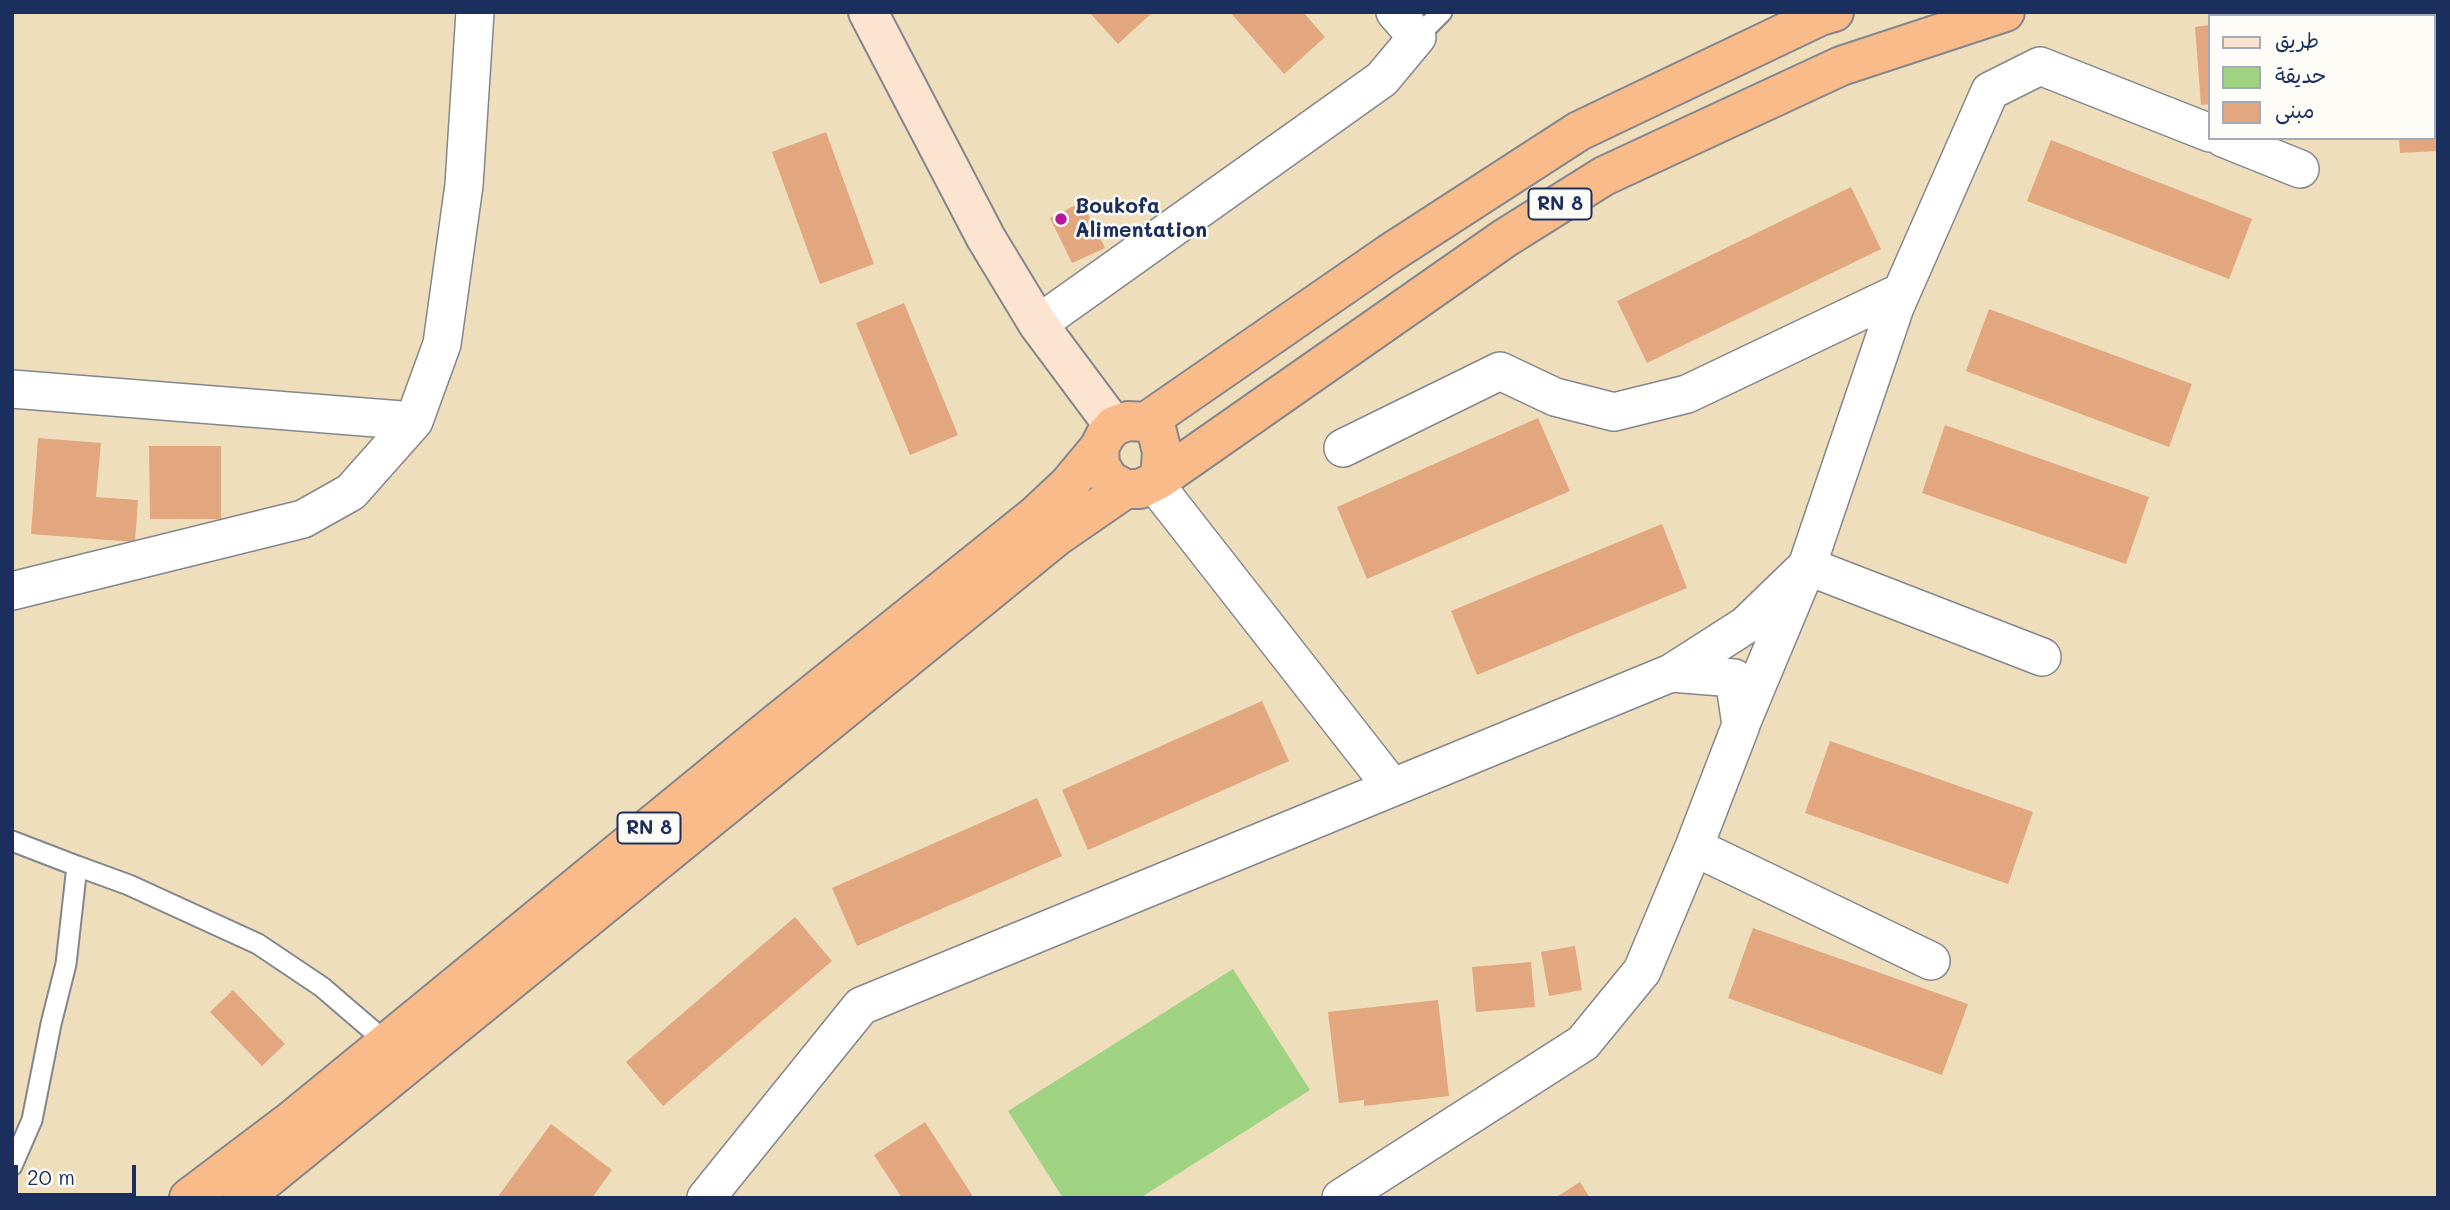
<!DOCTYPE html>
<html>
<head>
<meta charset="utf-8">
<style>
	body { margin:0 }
	#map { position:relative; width:2450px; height:1210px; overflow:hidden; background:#eedebc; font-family:Mali,"Playpen Sans Arabic",sans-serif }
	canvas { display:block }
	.frame { position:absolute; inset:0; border:14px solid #1b2f5e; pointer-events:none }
	.legend { position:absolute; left:2208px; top:14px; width:228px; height:126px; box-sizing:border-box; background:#fdfcf7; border:2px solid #a3aaba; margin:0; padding:9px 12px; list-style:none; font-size:21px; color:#1b2f5e }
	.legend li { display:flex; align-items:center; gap:14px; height:35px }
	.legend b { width:35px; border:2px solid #a3aaba }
	.scale { position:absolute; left:14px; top:1165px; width:122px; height:32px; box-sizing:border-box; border:4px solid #1b2f5e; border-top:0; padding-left:9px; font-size:21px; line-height:24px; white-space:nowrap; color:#1b2f5e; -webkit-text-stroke:5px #fdfcf7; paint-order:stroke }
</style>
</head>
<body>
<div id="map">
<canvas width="2450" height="1210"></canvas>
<div class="frame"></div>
<ul class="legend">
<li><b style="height:9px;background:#fde4d1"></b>طريق</li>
<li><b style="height:19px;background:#9fd281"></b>حديقة</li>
<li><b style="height:19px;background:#e2a77e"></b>مبنى</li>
</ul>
<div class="scale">20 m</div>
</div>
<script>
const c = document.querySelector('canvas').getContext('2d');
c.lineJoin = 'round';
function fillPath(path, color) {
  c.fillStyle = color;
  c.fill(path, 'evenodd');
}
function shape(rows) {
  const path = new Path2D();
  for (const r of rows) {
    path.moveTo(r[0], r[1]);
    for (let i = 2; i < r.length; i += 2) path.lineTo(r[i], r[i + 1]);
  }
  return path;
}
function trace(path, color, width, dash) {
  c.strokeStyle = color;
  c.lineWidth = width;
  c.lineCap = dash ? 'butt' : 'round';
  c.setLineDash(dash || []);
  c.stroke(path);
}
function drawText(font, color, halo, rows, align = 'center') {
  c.font = font + ' Mali,sans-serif';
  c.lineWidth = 5;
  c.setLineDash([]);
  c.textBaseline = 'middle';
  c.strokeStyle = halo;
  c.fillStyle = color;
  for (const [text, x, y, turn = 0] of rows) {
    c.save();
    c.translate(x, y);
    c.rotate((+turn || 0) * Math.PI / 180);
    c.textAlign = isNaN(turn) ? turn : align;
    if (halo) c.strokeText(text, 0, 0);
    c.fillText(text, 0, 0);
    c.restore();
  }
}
const green = shape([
	[1233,969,1310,1090,1140,1198,1063,1198,1008,1111]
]);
const building = shape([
	[1089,12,1153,12,1118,44],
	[1230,12,1303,12,1325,37,1284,74],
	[2434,24,2438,24,2438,151,2400,153,2399,138,2434,138],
	[2210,25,2210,104,2201,105,2195,27],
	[826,132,874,264,820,284,772,152],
	[2051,140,2252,219,2229,279,2027,201],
	[1851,187,1881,249,1647,363,1617,301],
	[1082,202,1105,248,1072,263,1050,218],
	[904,303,958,435,910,455,856,323],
	[1989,309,2192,384,2169,447,1966,371],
	[1538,418,1570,491,1367,579,1337,507],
	[1945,425,2149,497,2126,564,1922,493],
	[38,438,101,443,96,497,138,500,135,542,31,534],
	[149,446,221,446,221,519,150,519],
	[1662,524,1687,588,1477,675,1451,611],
	[1262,701,1289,761,1088,850,1062,790],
	[1830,741,2033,812,2008,884,1805,813],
	[1037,798,1062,856,857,946,832,888],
	[795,917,832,961,663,1106,626,1062],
	[1753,928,1968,1004,1942,1075,1728,998],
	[1575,946,1582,990,1549,996,1541,952],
	[1531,962,1535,1007,1476,1012,1472,967],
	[233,990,285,1044,262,1066,210,1012],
	[1438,1000,1449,1096,1364,1106,1364,1100,1339,1103,1328,1012],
	[925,1122,974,1198,902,1198,874,1155],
	[551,1124,612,1170,592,1198,497,1198],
	[1580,1182,1590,1198,1555,1198]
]);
const lane = shape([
	[1417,37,1442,12],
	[12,841,77,866,66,964,51,1024,32,1120,12,1166],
	[77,866,129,885,258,944,322,987,386,1042]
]);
const street = shape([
	[2223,138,2300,169],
	[1038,324,1382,79,1417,37,1395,12],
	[12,389,414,421,442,344,464,185,475,12],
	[1343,448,1500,371,1555,397,1614,412,1687,394,1901,292],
	[1154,483,1392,787],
	[12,591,303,519,351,492,414,421],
	[1741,724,1807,566,2042,657],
	[1694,847,1931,961],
	[706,1198,861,1006,1671,673,1746,625,1807,566,1895,307,1990,91,2040,66,2210,133],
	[1341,1198,1583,1043,1642,971,1694,847,1741,725,1734,678,1671,673]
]);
const secondary = shape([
	[868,12,986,238,1038,324,1114,426]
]);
const highway = shape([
	[1146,422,1156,428,1162,452,1160,479,1140,489,1125,489,1109,480,1100,465,1099,448,1105,436,1114,426,1128,421,1146,422,1389,254,1579,131,1820,16,1834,12],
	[1160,479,1505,238,1604,176,1841,66,2005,12],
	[189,1198,291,1121,777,723,1036,515,1069,484,1099,448],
	[243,1198,1057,536,1125,489]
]);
const markers = [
	[1061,219,7,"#b5179e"]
];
const shields = [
	[1560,204,63],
	[649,828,63]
];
const shieldNames = [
	["RN 8",1560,204],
	["RN 8",649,828]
];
const poiNames = [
	["Boukofa",1075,207],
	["Alimentation",1075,231]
];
fillPath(green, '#9fd281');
fillPath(building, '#e2a77e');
trace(lane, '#84868d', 23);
trace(street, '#84868d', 40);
trace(secondary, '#84868d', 42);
trace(highway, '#84868d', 42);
trace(lane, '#fff', 19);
trace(street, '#fff', 37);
trace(secondary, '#fde4d1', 38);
trace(highway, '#fabb8b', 38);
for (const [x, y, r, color] of markers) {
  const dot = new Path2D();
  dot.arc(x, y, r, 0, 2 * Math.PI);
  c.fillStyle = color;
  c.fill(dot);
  trace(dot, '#fdfcf7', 2.5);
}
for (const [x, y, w] of shields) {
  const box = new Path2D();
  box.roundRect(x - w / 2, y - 15.5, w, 31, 5);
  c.fillStyle = '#fdfcf7';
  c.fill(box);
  trace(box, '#1b2f5e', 2);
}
drawText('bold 19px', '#1b2f5e', null, shieldNames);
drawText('bold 21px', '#1b2f5e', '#fdfcf7', poiNames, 'left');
</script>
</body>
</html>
